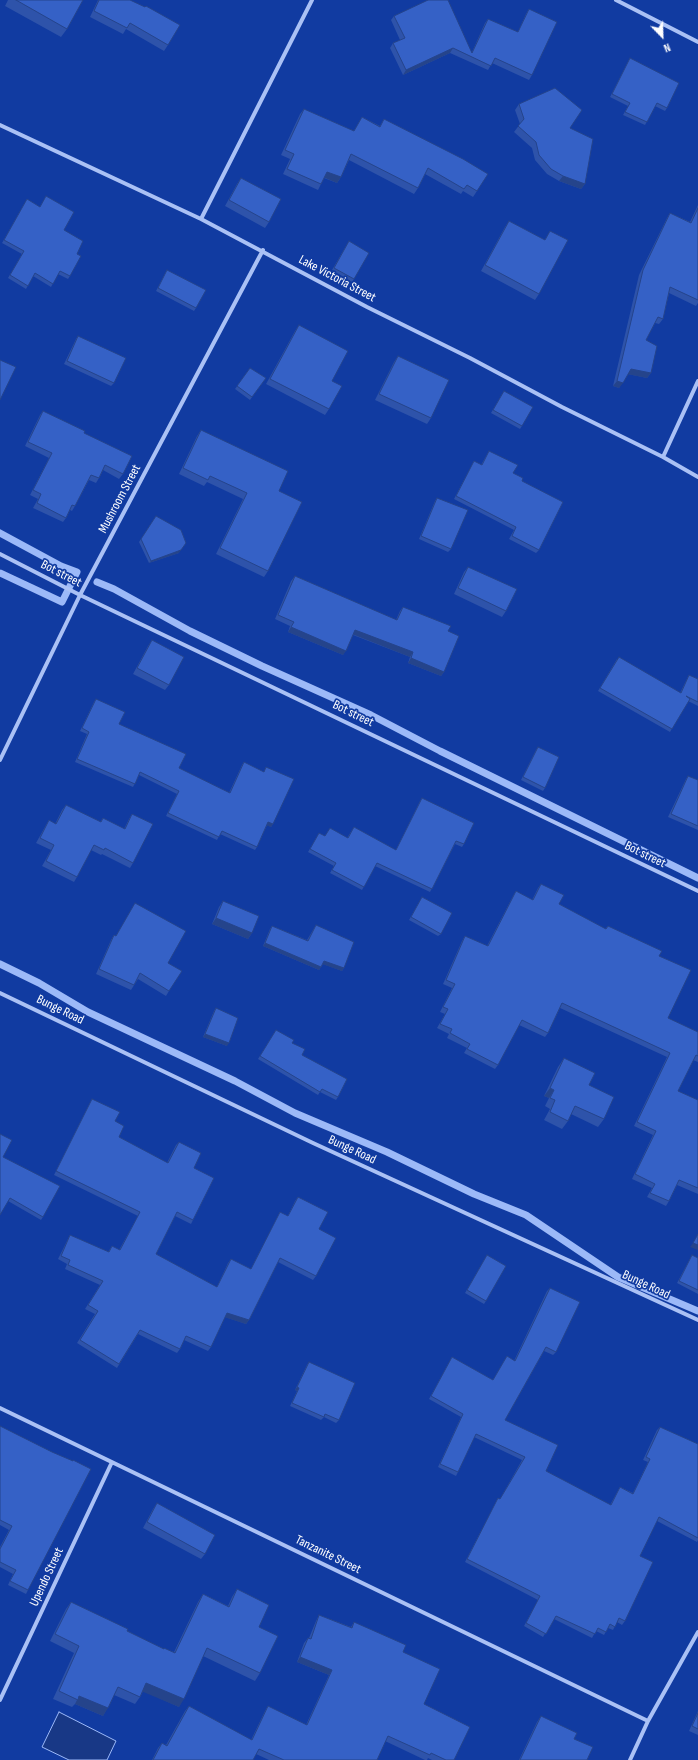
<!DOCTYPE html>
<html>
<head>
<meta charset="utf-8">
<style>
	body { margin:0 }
	#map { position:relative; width:698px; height:1760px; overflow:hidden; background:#113ba1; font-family:"Sofia Sans Condensed",sans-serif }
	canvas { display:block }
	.north { position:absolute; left:642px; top:16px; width:40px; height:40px; -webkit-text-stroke:3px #113ba1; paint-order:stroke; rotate:157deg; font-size:11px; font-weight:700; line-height:16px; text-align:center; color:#fff }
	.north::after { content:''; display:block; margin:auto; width:14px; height:18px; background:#fff; clip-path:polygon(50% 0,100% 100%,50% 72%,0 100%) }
</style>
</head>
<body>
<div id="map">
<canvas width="698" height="1760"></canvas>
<div class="north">N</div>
</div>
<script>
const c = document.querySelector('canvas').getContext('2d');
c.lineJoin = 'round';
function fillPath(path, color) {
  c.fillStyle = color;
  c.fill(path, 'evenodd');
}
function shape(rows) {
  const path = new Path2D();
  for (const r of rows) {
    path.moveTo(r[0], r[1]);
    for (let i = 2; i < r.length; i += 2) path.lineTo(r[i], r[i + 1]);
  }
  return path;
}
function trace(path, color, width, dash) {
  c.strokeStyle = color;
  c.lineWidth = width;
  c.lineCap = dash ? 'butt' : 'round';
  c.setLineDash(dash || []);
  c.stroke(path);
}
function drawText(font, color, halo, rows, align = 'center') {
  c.font = font + ' "Sofia Sans Condensed",sans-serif';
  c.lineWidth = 3.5;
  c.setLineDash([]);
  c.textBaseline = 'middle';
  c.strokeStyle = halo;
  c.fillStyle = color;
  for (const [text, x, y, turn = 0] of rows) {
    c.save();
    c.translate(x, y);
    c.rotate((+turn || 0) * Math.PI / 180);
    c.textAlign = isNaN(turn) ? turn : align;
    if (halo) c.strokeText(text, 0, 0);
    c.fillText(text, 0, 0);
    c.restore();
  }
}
const water = shape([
	[59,1712,116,1741,107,1760,69,1760,42,1747,59,1712]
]);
const stream = shape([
	[0,533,61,566,77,572,62,602,0,573],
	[97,582,114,589,190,631,262,666,371,715,440,751,698,878],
	[0,964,39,983,88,1012,235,1081,295,1113,387,1152,474,1194,526,1215,618,1277,698,1311]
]);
const street = shape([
	[616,0,698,42],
	[0,125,201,219,367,307,470,358,562,407,663,457,698,477],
	[201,219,312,0],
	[663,457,698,381],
	[0,554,80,595,698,891],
	[0,760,80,595,263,250],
	[0,993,313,1143,698,1320],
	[0,1408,648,1721],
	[0,1700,112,1462],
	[630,1760,648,1721,698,1632]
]);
const wall = shape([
	[8,0,83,0,67,29,61,37,5,6],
	[98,0,130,0,168,45,164,51,126,29,123,34,90,17],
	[529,9,532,75,529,80,492,63,488,70,450,53,403,75,390,48,393,43,400,40,391,20,394,16,472,52,485,23,488,19,518,32,526,14],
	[630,58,667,108,665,111,655,106,645,125,623,115,628,106,610,97],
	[519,104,570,128,585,184,581,189,559,181,547,174,535,160,532,148,514,132,520,124,515,110],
	[304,109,354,131,362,117,380,126,384,119,477,191,473,197,463,191,461,194,425,174,418,188,414,194,349,160,341,177,337,183,324,178,318,190,283,174,290,159,281,155,300,114],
	[241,178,269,222,265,228,225,206,237,184],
	[46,196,77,254,70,276,68,279,58,274,51,287,33,276,26,289,8,278,22,254,2,243,27,199,40,207],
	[698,205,698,303,696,306,669,293,663,319,659,324,655,323,646,340,651,373,647,378,628,374,619,388,613,386,639,275,667,218,670,213,690,222],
	[509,221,545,240,550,231,539,294,535,300,481,271,505,227],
	[349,241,354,279,352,282,332,270],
	[167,270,196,308,194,311,156,291],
	[299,325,332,381,329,409,325,415,266,384,295,331],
	[78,336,114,383,111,386,64,364,76,339],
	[398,356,431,418,427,424,375,400,394,362],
	[250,368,266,378,250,400,235,389],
	[504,391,522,426,520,429,491,413],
	[43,411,84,433,123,474,119,479,103,470,99,478,96,483,89,480,75,506,72,511,70,510,66,518,63,522,33,508,38,499,30,495,49,458,25,446,40,415],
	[201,430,279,491,268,571,264,577,216,554,243,499,207,482,204,486,179,474,197,436],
	[489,451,513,473,522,481,539,550,536,553,509,539,514,530,454,499,474,461,481,465],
	[437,498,451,549,448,552,419,539,435,501],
	[156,516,179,553,149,563,139,542],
	[468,567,506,611,502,617,454,594,464,572],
	[295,576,396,620,400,611,403,607,448,631,444,672,441,676,408,663,410,657,353,635,343,655,288,632,290,626,275,619,291,581],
	[152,640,169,685,165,690,133,674,148,646],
	[617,659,680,693,689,675,698,679,698,706,688,701,670,732,598,691],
	[96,699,119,724,179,768,229,793,242,765,244,762,264,772,266,767,273,824,271,827,267,825,257,847,255,850,220,834,217,840,166,816,177,794,139,775,133,787,75,762,87,734,80,731,94,702],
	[538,747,545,788,543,791,521,780,536,750],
	[688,776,698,780,698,830,668,817,686,779],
	[422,798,464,844,462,847,455,844,430,892,375,866,362,890,330,873,334,866,308,852,319,833,325,836,330,828,347,838,354,827,396,850,420,801],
	[66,805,100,822,103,818,124,829,129,819,132,814,133,863,130,868,102,854,101,855,91,850,77,877,74,882,42,866,51,850,36,843,46,825,49,820,55,824,62,810],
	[541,884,559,904,605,929,608,926,659,956,668,1018,698,1032,698,1062,693,1060,678,1091,698,1100,698,1194,677,1185,669,1201,666,1206,647,1197,652,1188,632,1179,653,1135,634,1126,667,1057,560,1008,548,1033,545,1037,519,1025,498,1065,495,1069,464,1053,467,1048,447,1038,449,1034,437,1028,445,1014,440,1012,452,988,443,984,462,941,465,936,487,946,513,896,516,891,532,900,538,888],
	[422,897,441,934,438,936,409,920],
	[223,901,252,933,248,939,212,924,219,907],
	[135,903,169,991,166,996,138,979,131,990,96,974,111,940,114,935,116,936],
	[316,925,344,968,342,971,323,964,319,970,263,946,270,929,272,926,307,940],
	[216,1008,227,1046,203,1037,214,1011],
	[276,1030,292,1043,338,1097,336,1100,320,1092,318,1095,258,1059],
	[564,1058,589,1085,604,1119,598,1127,571,1114,568,1121,562,1129,544,1120,550,1109,545,1106,549,1098,544,1096,558,1067],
	[92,1099,115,1121,119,1137,167,1163,176,1145,179,1142,194,1168,193,1220,191,1224,175,1216,156,1254,217,1287,228,1263,231,1259,251,1269,278,1216,280,1212,288,1216,295,1201,298,1197,319,1229,316,1276,313,1280,278,1262,249,1320,246,1324,225,1317,211,1347,208,1351,184,1340,180,1349,177,1353,138,1334,117,1368,77,1343,95,1314,85,1309,100,1285,65,1269,67,1264,58,1259,70,1235,108,1252,112,1246,119,1250,138,1216,54,1175],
	[3,1157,43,1217,41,1220,8,1201],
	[487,1255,486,1301,484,1304,465,1293],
	[692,1255,698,1258,698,1294,677,1283],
	[550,1288,556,1352,553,1355,544,1351,505,1420,546,1471,610,1505,620,1487,633,1493,648,1462,643,1460,657,1430,660,1427,698,1444,698,1540,697,1542,657,1521,640,1556,625,1621,622,1625,617,1622,613,1630,608,1628,604,1635,596,1631,592,1638,554,1619,543,1637,524,1626,538,1600,465,1562,496,1502,498,1498,500,1499,522,1460,474,1437,458,1472,456,1476,438,1467,461,1417,429,1399,452,1357,493,1380,507,1356,514,1361,547,1291],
	[309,1362,339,1420,336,1423,324,1417,321,1420,290,1406,297,1391,295,1390,307,1365],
	[0,1426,28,1590,26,1594,8,1585,13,1574,0,1567,0,1547,9,1530,0,1525],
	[157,1503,205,1554,201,1559,143,1528,153,1509],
	[237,1589,259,1627,260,1673,255,1681,203,1656,179,1707,143,1691,140,1697,135,1704,114,1695,103,1716,75,1704,72,1707,53,1699,74,1653,50,1641,66,1609,71,1602,163,1649,174,1652,198,1602,203,1594,228,1606,232,1597],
	[319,1615,351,1627,354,1622,403,1652,424,1704,454,1760,432,1760,428,1758,427,1760,425,1760,385,1741,377,1760,269,1760,256,1754,253,1760,152,1760,158,1748,162,1743,166,1745,185,1711,189,1706,251,1740,265,1711,268,1706,306,1725,329,1675,297,1662,304,1643,308,1638,309,1638,316,1621],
	[698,1711,698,1735,689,1731],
	[541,1716,574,1739,587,1760,519,1760,537,1722]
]);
const shadedWall = shape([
	[453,48,450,53,403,75,406,70],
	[327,172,341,177,337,183,323,177],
	[563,176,585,184,581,189,559,181],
	[631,369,651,373,647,378,627,374],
	[617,381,623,383,619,388,613,386],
	[181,550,179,553,149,563,151,561],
	[291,627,346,651,343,655,288,632],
	[355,630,413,652,410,657,352,634],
	[411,658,444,672,441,676,408,663],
	[268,822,273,824,271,827,266,825],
	[216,918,252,933,248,939,212,924],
	[265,943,321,967,319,970,263,946],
	[324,961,344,968,342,971,322,964],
	[205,1034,229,1043,227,1046,203,1037],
	[550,1088,554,1090,549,1098,544,1096],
	[693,1243,698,1245,698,1250,690,1247],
	[227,1313,249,1320,246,1324,224,1317],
	[297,1387,299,1388,297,1391,295,1390],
	[300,1657,332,1670,329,1675,297,1662],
	[146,1683,184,1699,179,1707,141,1691],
	[79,1696,108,1708,103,1716,75,1704]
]);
const building = shape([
	[16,0,83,0,67,29,16,0],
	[99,0,130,0,145,7,146,6,180,25,168,45,130,23,127,28,94,11,99,0],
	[428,0,448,0,472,53,488,19,518,32,529,9,557,22,532,75,495,58,491,66,453,48,406,70,393,43,405,38,394,16,428,0],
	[630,58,679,83,667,108,657,103,647,122,625,112,630,103,612,94,630,58],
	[555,88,582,110,570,128,593,139,585,184,563,176,551,169,539,155,536,142,518,126,524,119,519,104,555,88],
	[304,109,354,131,362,117,380,127,384,119,463,159,488,174,477,191,467,185,464,189,428,168,418,188,351,154,341,177,327,172,321,184,287,169,294,154,285,150,304,109],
	[241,178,281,199,269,222,229,200,241,178],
	[46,196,74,212,64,230,83,241,77,254,81,256,70,276,60,271,53,284,35,273,28,286,10,275,24,251,4,240,27,199,40,207,46,196],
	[698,208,698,300,670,287,663,319,658,317,646,340,657,346,651,373,631,369,623,383,617,381,643,270,670,213,691,223,698,208],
	[509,221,545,240,550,231,568,240,539,294,485,265,509,221],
	[349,241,369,253,354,279,334,268,349,241],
	[167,270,206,290,196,308,158,288,167,270],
	[299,325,348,351,332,381,342,386,329,409,270,379,299,325],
	[78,336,126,358,114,383,67,361,78,336],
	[398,356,449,380,431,418,379,394,398,356],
	[0,360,16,367,0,400,0,360],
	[250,368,266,378,252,397,237,386,250,368],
	[504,391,533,407,522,426,493,410,504,391],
	[43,411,85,431,84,433,132,456,123,474,105,465,99,478,91,475,75,506,72,505,66,518,37,503,41,494,33,490,52,453,28,442,43,411],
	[201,430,288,471,279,491,302,502,268,571,220,548,247,493,210,476,208,480,183,468,201,430],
	[489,451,518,465,513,473,523,478,522,481,563,502,539,550,512,536,516,527,456,496,474,461,482,465,489,451],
	[437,498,468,510,451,549,421,536,437,498],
	[156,516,181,530,186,543,181,550,151,561,141,539,156,516],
	[468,567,517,589,506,611,458,588,468,567],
	[295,576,397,620,403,607,451,626,448,631,459,636,444,672,411,658,413,652,355,630,346,651,291,627,294,622,278,615,295,576],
	[152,640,184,657,169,685,137,668,152,640],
	[619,657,681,693,689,675,698,679,698,702,686,696,690,699,672,729,600,688,619,657],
	[96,699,125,712,119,724,186,754,179,768,230,793,244,762,264,772,266,767,294,779,273,824,268,822,257,847,222,831,219,837,168,813,179,791,140,772,135,784,77,759,89,732,82,728,96,699],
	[538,747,559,757,545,788,523,777,538,747],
	[688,776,698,780,698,826,671,814,688,776],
	[422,798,474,823,464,844,456,841,432,889,377,863,364,887,332,870,336,863,310,849,319,833,325,836,330,828,348,838,354,827,396,850,422,798],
	[66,805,101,822,103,818,125,829,132,814,153,824,133,863,105,848,104,850,94,845,77,877,46,861,54,845,40,838,49,820,56,824,66,805],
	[541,884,564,895,559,904,606,929,608,926,662,951,659,956,691,970,668,1018,698,1032,698,1056,696,1055,678,1091,698,1100,698,1188,679,1180,669,1201,650,1193,655,1184,635,1174,656,1131,637,1122,670,1053,562,1003,548,1033,522,1020,498,1065,467,1049,470,1044,450,1033,452,1029,440,1024,448,1009,443,1007,455,984,446,980,465,936,488,946,516,891,533,900,541,884],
	[422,897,452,913,441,934,411,917,422,897],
	[223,901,259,916,252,933,216,918,223,901],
	[135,903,186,931,168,963,182,971,169,991,140,973,134,985,99,969,114,935,116,936,135,903],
	[316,925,354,942,344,968,324,961,321,967,265,943,272,926,308,941,316,925],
	[216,1008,238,1018,229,1043,205,1034,216,1008],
	[276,1030,294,1040,292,1043,305,1049,302,1055,347,1079,338,1097,322,1089,320,1092,260,1056,276,1030],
	[564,1058,595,1073,589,1085,614,1097,604,1119,575,1106,568,1121,550,1112,555,1100,550,1098,554,1090,550,1088,564,1058],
	[92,1099,120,1112,115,1121,124,1126,119,1137,168,1163,179,1142,201,1153,194,1168,214,1178,193,1220,177,1212,156,1254,217,1287,231,1259,251,1269,280,1212,288,1216,298,1197,328,1212,319,1229,336,1238,316,1276,280,1258,249,1320,227,1313,211,1347,186,1336,180,1349,140,1330,119,1364,80,1340,98,1311,88,1305,103,1281,68,1265,70,1260,61,1256,70,1235,109,1252,112,1246,120,1250,140,1212,56,1171,92,1099],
	[0,1134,12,1140,3,1157,60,1186,43,1217,10,1198,0,1215,0,1134],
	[698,1234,698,1245,693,1243,698,1234],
	[487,1255,506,1266,486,1301,467,1290,487,1255],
	[692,1255,698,1258,698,1290,679,1281,692,1255],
	[550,1288,580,1302,556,1352,546,1347,505,1420,558,1445,546,1471,611,1505,620,1487,633,1494,650,1459,646,1457,660,1427,698,1444,698,1538,659,1517,640,1556,653,1562,625,1621,619,1618,615,1627,610,1624,606,1632,598,1628,595,1634,556,1616,546,1634,526,1623,540,1596,467,1559,498,1498,500,1499,525,1457,476,1434,458,1472,440,1464,463,1414,431,1396,452,1357,493,1380,507,1356,515,1361,550,1288],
	[309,1362,355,1383,339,1420,325,1414,324,1417,292,1403,299,1388,297,1387,309,1362],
	[0,1426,52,1452,73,1461,73,1460,91,1469,28,1590,10,1581,16,1570,0,1562,0,1549,12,1526,0,1520,0,1426],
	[157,1503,215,1535,205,1554,147,1522,157,1503],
	[237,1589,269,1605,259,1627,278,1636,260,1673,207,1648,184,1699,146,1683,140,1697,118,1687,108,1708,79,1696,78,1700,59,1691,79,1646,55,1634,71,1602,128,1629,127,1631,164,1649,164,1648,175,1653,203,1594,229,1607,237,1589],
	[319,1615,352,1628,354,1622,406,1645,403,1652,440,1669,424,1704,470,1727,454,1760,446,1760,431,1753,430,1755,388,1736,377,1760,284,1760,259,1749,253,1760,153,1760,162,1743,167,1746,189,1706,252,1740,268,1706,307,1725,332,1670,300,1657,308,1638,311,1639,319,1615],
	[698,1713,698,1729,692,1726,698,1713],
	[541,1716,577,1733,574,1739,593,1747,587,1760,520,1760,541,1716]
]);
const streetNames = [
	["Lake Victoria Street",337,279,28],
	["Mushroom Street",120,499,-62],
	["Bot street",61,574,27],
	["Bot street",353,714,26],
	["Bot street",645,855,26],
	["Bunge Road",60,1010,26],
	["Bunge Road",352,1150,25],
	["Bunge Road",646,1285,25],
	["Tanzanite Street",328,1555,26],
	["Upendo Street",47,1577,-65]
];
fillPath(water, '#183886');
trace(water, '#9cb9f8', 1);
trace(stream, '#9cb9f8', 7);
trace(street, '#aac1f5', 4);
fillPath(wall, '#2e53aa');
fillPath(shadedWall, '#25448b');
fillPath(building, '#3561c6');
trace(building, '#25448b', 1);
drawText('13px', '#fff', '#113ba1', streetNames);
</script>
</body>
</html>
